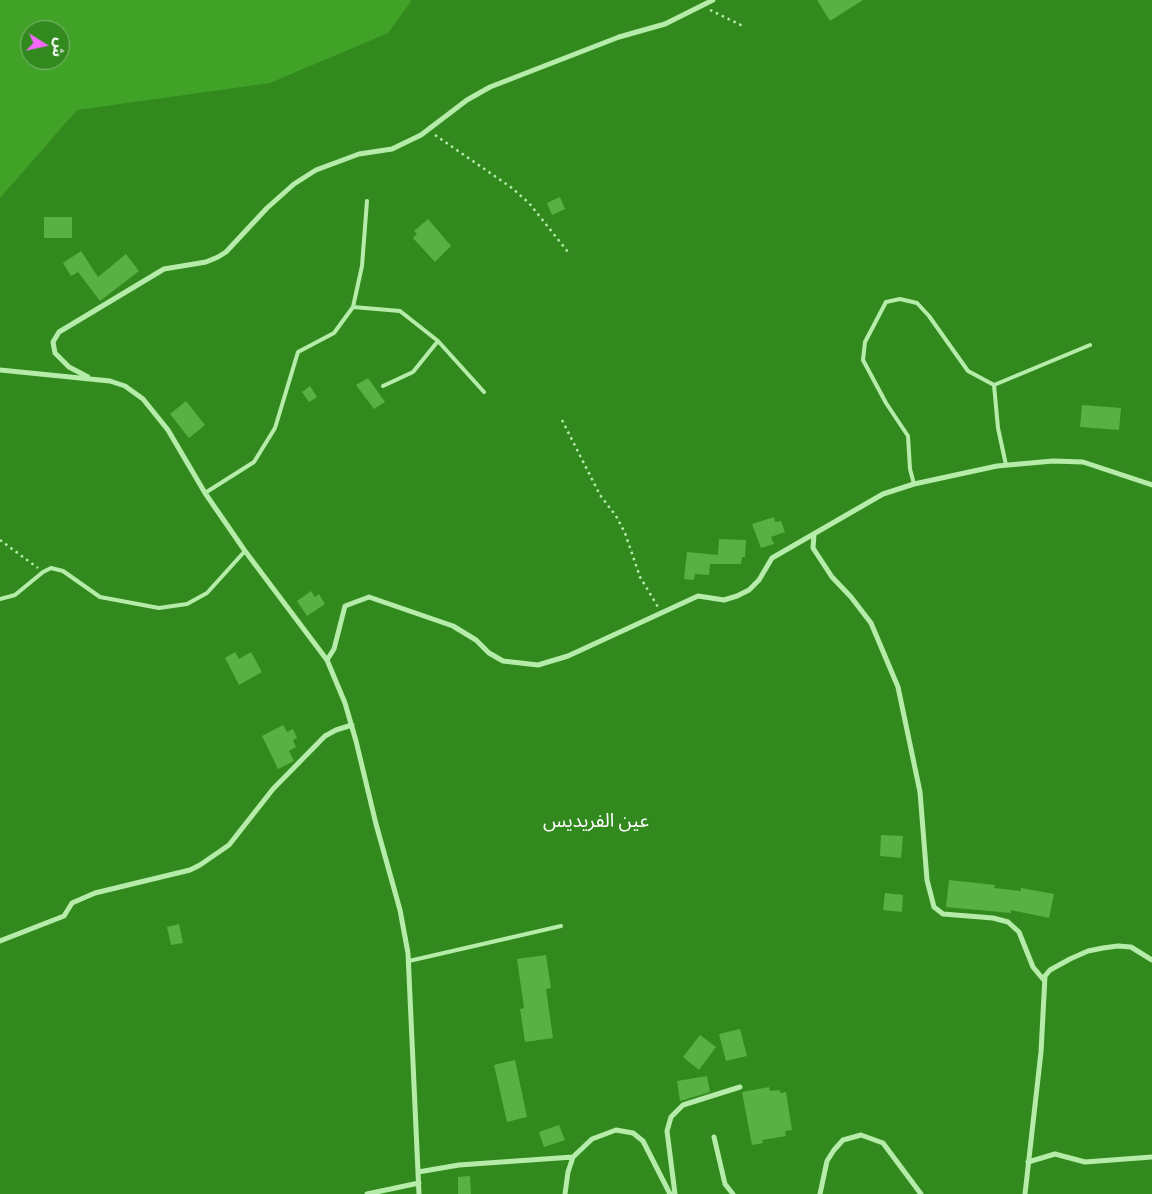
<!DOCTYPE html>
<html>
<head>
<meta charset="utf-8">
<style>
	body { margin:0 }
	#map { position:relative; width:1152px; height:1194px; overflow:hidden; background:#328a1e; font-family:"Archivo Narrow","Noto Sans Arabic",sans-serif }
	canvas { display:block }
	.north { position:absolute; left:20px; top:20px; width:50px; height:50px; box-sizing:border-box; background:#328a1e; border:1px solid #84b978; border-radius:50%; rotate:100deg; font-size:14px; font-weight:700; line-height:20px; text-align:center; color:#fff }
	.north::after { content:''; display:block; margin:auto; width:18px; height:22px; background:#f668fb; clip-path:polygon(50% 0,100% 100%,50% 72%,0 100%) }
</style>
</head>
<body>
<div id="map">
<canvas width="1152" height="1194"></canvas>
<div class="north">ش</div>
</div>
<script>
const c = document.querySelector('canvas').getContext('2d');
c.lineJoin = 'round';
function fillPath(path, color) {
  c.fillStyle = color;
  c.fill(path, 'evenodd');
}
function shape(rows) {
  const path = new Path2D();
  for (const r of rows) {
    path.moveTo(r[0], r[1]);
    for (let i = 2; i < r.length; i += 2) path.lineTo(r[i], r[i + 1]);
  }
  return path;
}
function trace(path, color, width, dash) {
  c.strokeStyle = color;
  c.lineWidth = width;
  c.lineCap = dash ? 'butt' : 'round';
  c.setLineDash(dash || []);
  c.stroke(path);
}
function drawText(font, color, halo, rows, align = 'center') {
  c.font = font + ' "Archivo Narrow","Noto Sans Arabic",sans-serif';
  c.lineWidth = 5;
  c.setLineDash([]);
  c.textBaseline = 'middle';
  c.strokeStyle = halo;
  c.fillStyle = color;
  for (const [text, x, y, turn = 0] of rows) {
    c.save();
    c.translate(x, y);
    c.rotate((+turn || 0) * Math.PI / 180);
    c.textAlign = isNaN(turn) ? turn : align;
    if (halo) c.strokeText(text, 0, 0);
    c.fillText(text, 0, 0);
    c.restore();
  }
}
const green = shape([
	[0,0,412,0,388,33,270,83,77,110,0,198],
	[30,30,60,30,60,60,30,60]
]);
const building = shape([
	[817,0,863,0,830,21],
	[560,197,565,209,552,215,547,203],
	[44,217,72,217,72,238,44,238],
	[428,219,451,246,435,262,413,238,417,234,414,231],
	[81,251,98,277,126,254,139,271,100,301,78,272,71,276,63,263],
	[368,378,385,402,374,409,356,385],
	[310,386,317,397,309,402,302,392],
	[186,401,205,425,189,438,170,414],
	[1082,405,1121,408,1119,430,1080,427],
	[774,517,775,522,781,521,785,532,771,537,774,544,761,548,752,524],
	[719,539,746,540,745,557,742,557,741,564,710,564,709,575,695,574,694,580,684,579,687,552,718,555],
	[311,591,315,597,319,594,325,604,307,616,297,601],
	[235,652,239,659,251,652,262,672,239,685,225,658],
	[283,725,287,732,293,729,297,738,293,740,296,747,289,751,294,761,278,769,262,736],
	[881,835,903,836,901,858,880,856],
	[949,880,995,885,994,888,1021,891,1021,888,1054,894,1049,918,1011,910,1011,913,946,907],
	[885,893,903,895,902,912,883,910],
	[179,924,183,943,171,945,167,927],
	[546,955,551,988,546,989,553,1038,525,1042,520,1009,524,1008,517,959],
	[740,1029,747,1056,726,1061,719,1034],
	[700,1035,716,1047,699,1070,683,1057],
	[515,1060,527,1117,507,1122,494,1065],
	[707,1076,710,1092,680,1101,677,1081],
	[769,1087,770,1091,780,1090,780,1093,786,1092,792,1130,785,1131,786,1136,762,1140,763,1143,752,1145,742,1092],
	[559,1125,565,1140,544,1147,539,1132],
	[470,1176,471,1194,458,1194,458,1177]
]);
const path = shape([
	[710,10,743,26],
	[435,135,512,188,529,203,568,252],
	[562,420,600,495,616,516,625,533,640,577,658,607],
	[0,540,38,568]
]);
const service = shape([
	[353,307,400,311,438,341,413,372,383,386],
	[438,341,484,392],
	[1006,465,998,428,994,385,1090,345],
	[914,484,910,469,908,436,886,403,863,360,865,342,886,302,900,299,917,303,929,316,968,371,994,385],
	[205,493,254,462,275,428,298,352,334,333,353,307,362,266,367,201],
	[0,599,15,595,43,572,51,568,63,571,100,597,159,608,187,604,207,593,245,551],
	[409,961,561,926]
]);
const minor = shape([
	[0,370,110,381,125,386,143,399,168,430,205,493,245,551,327,660,345,703,356,741,376,824,400,910,408,953,419,1194],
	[88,377,69,367,55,353,53,342,59,332,164,269,206,262,218,257,226,252,267,208,294,184,316,170,359,154,392,149,421,135,467,100,490,87,619,37,665,24,713,0],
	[814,534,813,548,832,577,851,597,871,623,898,687,920,792,927,880,934,907,943,914,993,918,1008,922,1019,932,1033,967,1043,979],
	[327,660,334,649,345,606,369,597,453,626,476,640,489,653,503,661,538,665,568,656,698,596,724,600,737,596,749,590,759,580,772,558,883,494,914,484,997,466,1053,461,1083,462,1152,485],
	[0,941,64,916,72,903,95,893,190,870,200,865,229,845,273,789,325,736,336,730,352,725],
	[714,1137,725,1184,733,1194],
	[1028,1162,1055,1154,1085,1162,1152,1157],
	[418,1172,459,1165,573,1157],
	[367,1194,419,1183],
	[565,1194,568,1172,573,1157,592,1139,616,1130,633,1133,643,1141,670,1194],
	[675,1194,667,1131,671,1117,683,1105,740,1087],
	[820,1194,827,1161,834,1150,843,1140,861,1135,883,1143,921,1194],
	[1025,1194,1041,1052,1045,976,1050,970,1070,959,1088,951,1103,948,1118,946,1131,947,1152,960]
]);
const quarterNames = [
	["عين الفريديس",596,822]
];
fillPath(green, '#40a327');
fillPath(building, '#58b142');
trace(path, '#b6eca9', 2.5, [2.5, 4]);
trace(service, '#b6eca9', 4);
trace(minor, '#b6eca9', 5);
drawText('19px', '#fff', '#328a1e', quarterNames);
</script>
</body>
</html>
